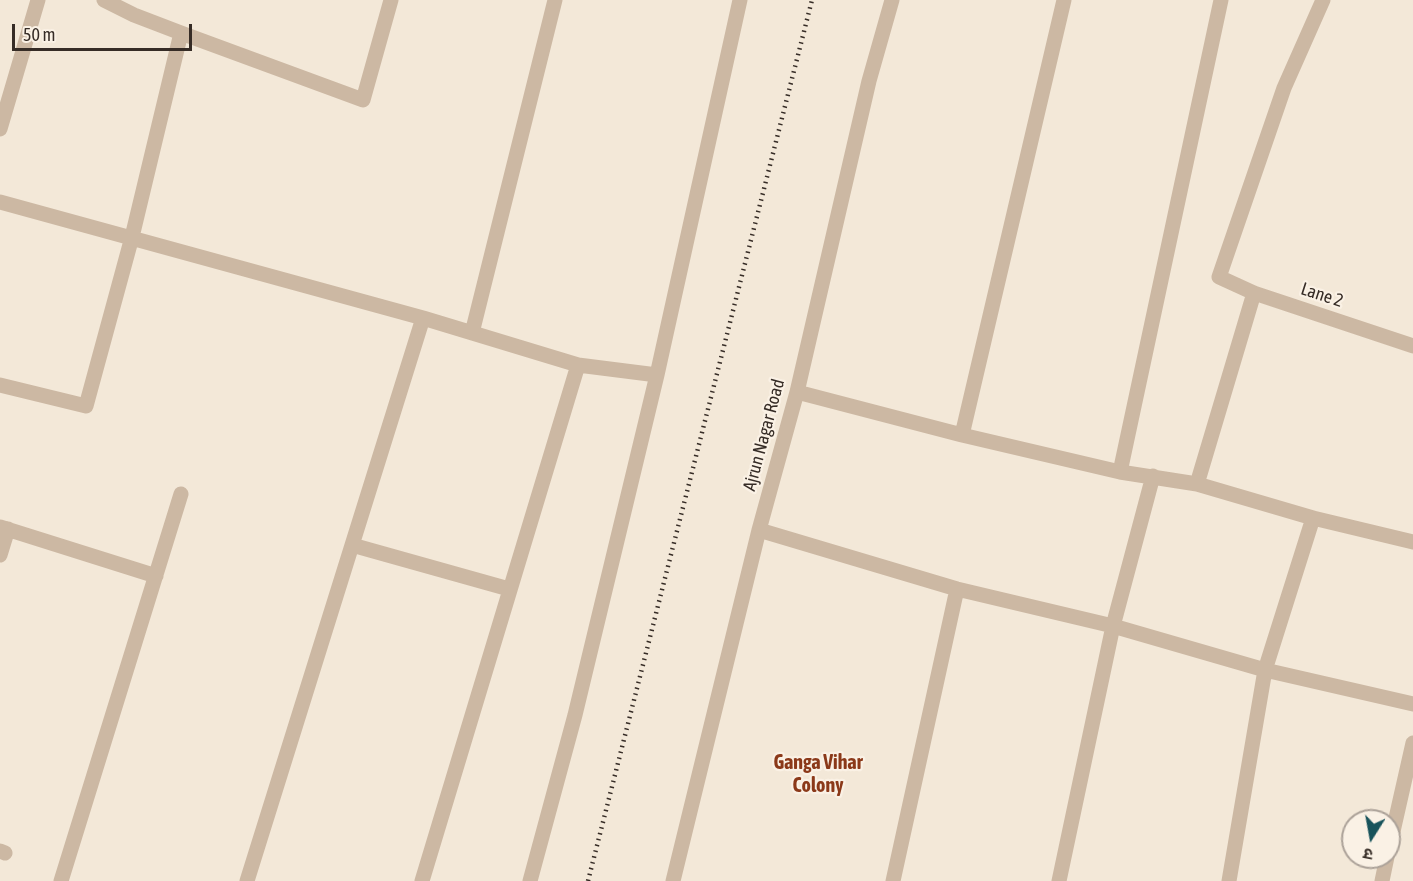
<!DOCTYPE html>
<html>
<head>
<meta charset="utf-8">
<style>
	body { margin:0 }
	#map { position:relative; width:1413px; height:881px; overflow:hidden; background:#f3e8d8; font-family:"Asap Condensed","Noto Sans Devanagari",sans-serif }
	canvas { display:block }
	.north { position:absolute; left:1341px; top:809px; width:60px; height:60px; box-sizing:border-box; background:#faf1e5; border:2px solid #aca299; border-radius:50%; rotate:191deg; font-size:16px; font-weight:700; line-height:24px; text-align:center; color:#362c26 }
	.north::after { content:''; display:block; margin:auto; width:21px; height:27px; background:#18535b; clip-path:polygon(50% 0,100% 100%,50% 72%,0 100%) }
	.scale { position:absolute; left:12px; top:24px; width:180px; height:27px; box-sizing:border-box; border:3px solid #362c26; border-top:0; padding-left:8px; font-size:18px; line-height:21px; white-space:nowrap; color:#362c26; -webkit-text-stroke:4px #faf1e5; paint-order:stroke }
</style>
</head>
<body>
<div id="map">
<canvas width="1413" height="881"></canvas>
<div class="north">उ</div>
<div class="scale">50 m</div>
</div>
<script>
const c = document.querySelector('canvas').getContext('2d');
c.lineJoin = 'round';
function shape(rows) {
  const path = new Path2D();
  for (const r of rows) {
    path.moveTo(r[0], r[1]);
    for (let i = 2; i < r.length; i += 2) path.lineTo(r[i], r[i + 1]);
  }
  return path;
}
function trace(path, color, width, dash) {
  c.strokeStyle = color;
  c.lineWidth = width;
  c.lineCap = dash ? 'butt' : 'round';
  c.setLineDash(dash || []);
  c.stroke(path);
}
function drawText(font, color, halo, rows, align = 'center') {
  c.font = font + ' "Asap Condensed",sans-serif';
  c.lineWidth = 4.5;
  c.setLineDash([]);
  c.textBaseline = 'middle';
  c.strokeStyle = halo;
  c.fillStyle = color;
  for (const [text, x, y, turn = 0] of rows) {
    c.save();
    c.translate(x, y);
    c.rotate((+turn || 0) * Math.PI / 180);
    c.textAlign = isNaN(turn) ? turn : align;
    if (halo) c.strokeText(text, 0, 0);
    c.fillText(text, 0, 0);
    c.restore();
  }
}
const minor = shape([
	[104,0,134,15,181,33,363,100,391,0],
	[1323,0,1284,88,1219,277,1254,293,1413,346],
	[0,129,38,0],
	[0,202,423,318,578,365,657,375],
	[472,333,555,0],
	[0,385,86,406,132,237,181,33],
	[797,392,962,435,1120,472,1197,484,1313,518,1413,542],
	[962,435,1064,0],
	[1120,472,1221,0],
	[1197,484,1254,293],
	[0,527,156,576],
	[759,530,957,589,1113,626,1265,670,1413,704],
	[352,545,509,589],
	[0,555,8,529],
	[1389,849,1413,743],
	[0,851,5,853],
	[61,881,181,494],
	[247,881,423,318],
	[422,881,578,365],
	[530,881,575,715,657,375,740,0],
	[673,881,759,530,797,392,869,81,892,0],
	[893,881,957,589],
	[1059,881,1113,626,1153,476],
	[1229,881,1265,670,1313,518],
	[1382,881,1387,857]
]);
const rail = shape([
	[588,881,812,0]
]);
const streetNames = [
	["Lane 2",1322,295,18],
	["Ajrun Nagar Road",764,435,-75]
];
const neighbourhoodNames = [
	["Ganga Vihar",818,763],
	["Colony",818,786]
];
trace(minor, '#ccb8a3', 15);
trace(rail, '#362c26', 4.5, [1.5, 4.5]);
drawText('18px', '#362c26', '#faf1e5', streetNames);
drawText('bold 20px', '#8b3919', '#faf1e5', neighbourhoodNames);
</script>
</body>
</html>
